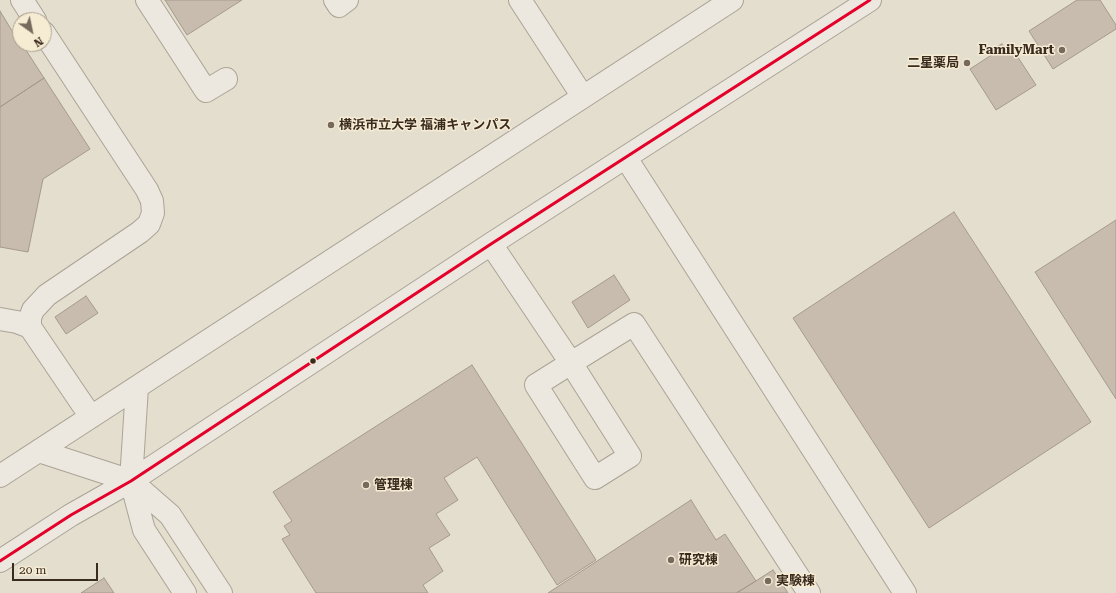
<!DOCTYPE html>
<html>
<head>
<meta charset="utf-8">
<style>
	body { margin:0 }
	#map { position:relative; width:1116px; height:593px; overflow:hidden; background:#e4dece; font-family:"Roboto Serif",serif }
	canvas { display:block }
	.north { position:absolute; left:12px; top:12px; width:40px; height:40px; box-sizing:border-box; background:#f6ebd3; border:1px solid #aa9e8b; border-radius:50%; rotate:147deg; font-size:11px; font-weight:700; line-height:16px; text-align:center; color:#392b1e }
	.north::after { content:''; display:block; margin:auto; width:14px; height:18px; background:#756a5c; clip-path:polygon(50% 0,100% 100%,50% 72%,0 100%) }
	.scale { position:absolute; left:12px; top:563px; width:86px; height:18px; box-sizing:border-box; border:2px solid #392b1e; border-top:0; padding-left:5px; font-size:12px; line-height:14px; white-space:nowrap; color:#392b1e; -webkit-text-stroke:3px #f6ebd3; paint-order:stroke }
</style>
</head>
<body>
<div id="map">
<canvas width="1116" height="593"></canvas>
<div class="north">N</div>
<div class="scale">20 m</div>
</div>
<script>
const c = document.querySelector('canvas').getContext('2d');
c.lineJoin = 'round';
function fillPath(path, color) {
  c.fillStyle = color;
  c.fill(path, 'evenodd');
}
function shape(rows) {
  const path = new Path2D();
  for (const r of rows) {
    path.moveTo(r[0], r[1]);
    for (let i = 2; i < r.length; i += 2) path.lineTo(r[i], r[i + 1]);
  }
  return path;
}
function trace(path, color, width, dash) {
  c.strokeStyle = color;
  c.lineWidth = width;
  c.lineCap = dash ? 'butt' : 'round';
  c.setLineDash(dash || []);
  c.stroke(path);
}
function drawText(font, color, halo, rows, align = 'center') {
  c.font = font + ' "Roboto Serif","Noto Sans JP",serif';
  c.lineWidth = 3;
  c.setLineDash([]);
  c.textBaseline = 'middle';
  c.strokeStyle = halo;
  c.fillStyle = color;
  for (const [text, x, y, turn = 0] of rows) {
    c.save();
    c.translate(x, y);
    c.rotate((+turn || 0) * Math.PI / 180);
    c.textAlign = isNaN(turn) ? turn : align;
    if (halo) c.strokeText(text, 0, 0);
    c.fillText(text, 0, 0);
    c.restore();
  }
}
const building = shape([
	[165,0,242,0,187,35,165,0],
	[1077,0,1100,0,1116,25,1116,29,1053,69,1029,31,1077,0],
	[0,11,20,44,22,44,44,78,0,107,0,11],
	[1002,44,1004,48,1010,45,1036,85,996,110,970,69,996,52,994,48,1002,44],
	[44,78,90,149,43,179,28,252,0,247,0,107,44,78],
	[954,212,1091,422,929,528,793,318,954,212],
	[1116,220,1116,399,1035,272,1116,220],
	[614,275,630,300,588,328,572,302,614,275],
	[86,296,98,313,66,334,55,317,86,296],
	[472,365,596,560,557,585,477,457,444,478,458,500,436,514,450,535,429,548,443,571,423,585,428,593,316,593,282,539,290,535,284,526,292,521,273,492,472,365],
	[691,500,716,540,725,534,756,581,736,593,548,593,691,500],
	[773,570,788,593,737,593,773,570],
	[104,578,114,593,81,593,104,578]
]);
const minor = shape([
	[22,0,35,20],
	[147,0,206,91,226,79],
	[335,0,339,6,347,0],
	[520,0,583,97],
	[626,158,905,593],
	[491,244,571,363,634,324,809,593],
	[0,319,17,322,30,327,91,417],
	[30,327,30,318,33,310,47,295,140,232,149,224,153,213,152,201,147,190,44,33],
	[571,363,630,456,595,478,536,385,571,363],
	[137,387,131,481,144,530,185,593],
	[39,451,131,481,170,515,221,593],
	[0,476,732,0],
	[0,561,71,515,131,481,491,244,870,0]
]);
const bus1 = shape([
	[0,561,71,515,131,481,491,244,870,0]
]);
const markers = [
	[1062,50,4,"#756a5c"],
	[967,63,4,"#756a5c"],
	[331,125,4,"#756a5c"],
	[313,361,3.5,"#392b1e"],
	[366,485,4,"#756a5c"],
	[671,560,4,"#756a5c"],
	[768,581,4,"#756a5c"]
];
const poiNames = [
	["FamilyMart",1054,50,"right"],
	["二星薬局",959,63,"right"],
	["横浜市立大学 福浦キャンパス",339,125],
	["管理棟",374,485],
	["研究棟",679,560],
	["実験棟",776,581]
];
fillPath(building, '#c8bcaf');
trace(building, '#a5998d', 1);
trace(minor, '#aaa396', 24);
trace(minor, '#ece8df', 22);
trace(bus1, '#e4002b', 3);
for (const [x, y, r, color] of markers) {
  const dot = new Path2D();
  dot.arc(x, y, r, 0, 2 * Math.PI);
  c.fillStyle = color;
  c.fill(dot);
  trace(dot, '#f6ebd3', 1.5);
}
drawText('bold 13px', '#392b1e', '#f6ebd3', poiNames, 'left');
</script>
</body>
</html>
